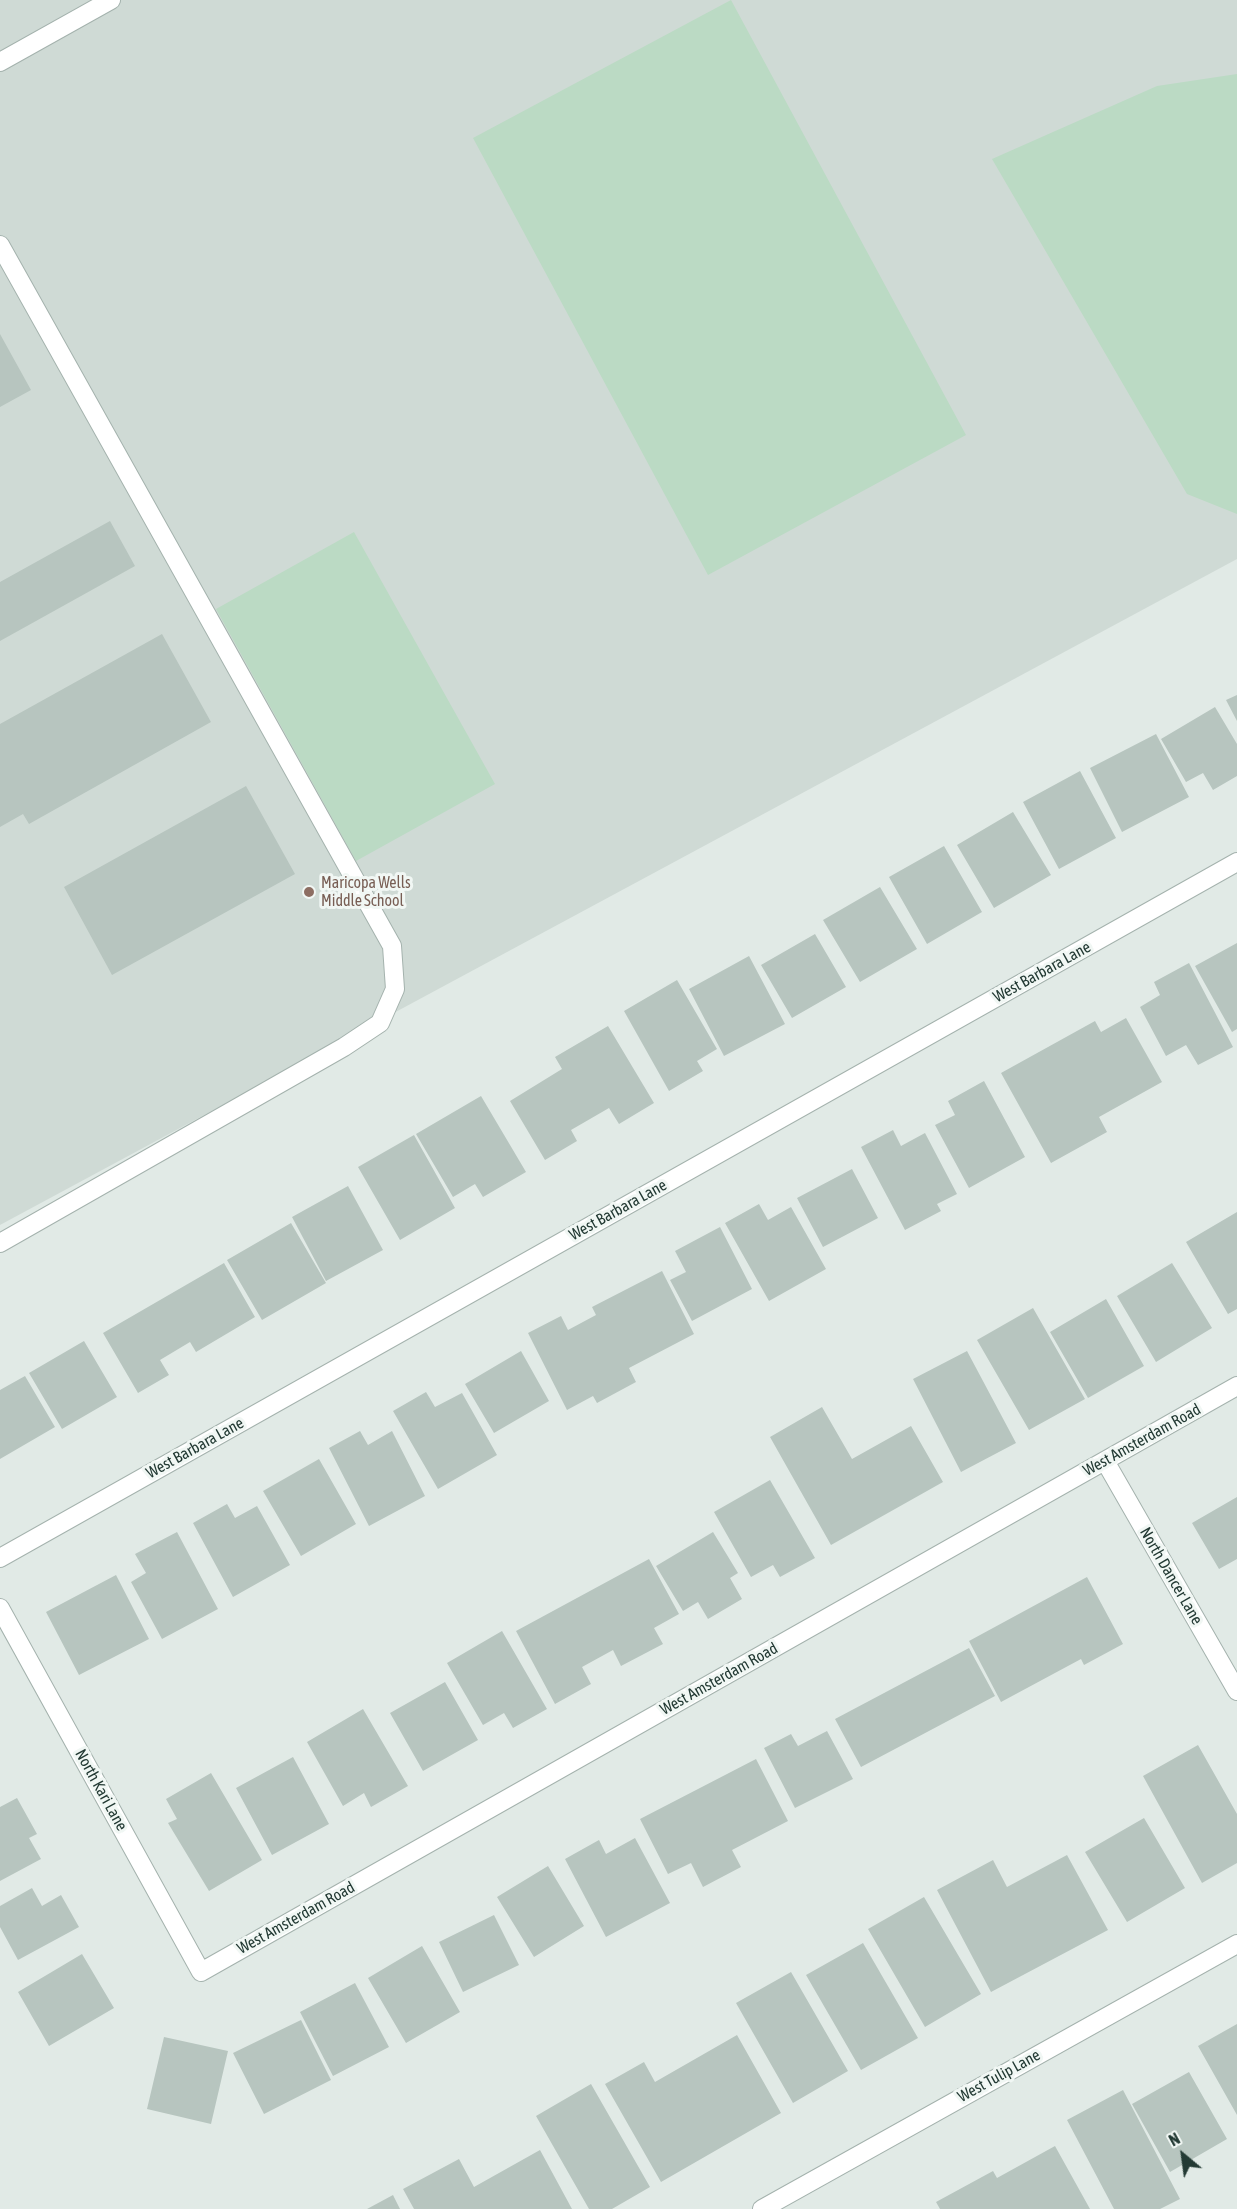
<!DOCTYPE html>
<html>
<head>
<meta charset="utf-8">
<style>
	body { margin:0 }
	#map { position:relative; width:1237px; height:2209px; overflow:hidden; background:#e1eae6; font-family:"Asap Condensed",sans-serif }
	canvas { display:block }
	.north { position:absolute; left:1153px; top:2125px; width:60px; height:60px; -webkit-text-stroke:4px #f1f7f4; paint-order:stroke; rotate:331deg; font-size:16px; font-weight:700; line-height:24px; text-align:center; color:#233a34 }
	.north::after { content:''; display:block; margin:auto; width:21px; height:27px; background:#233a34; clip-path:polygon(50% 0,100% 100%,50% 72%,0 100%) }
</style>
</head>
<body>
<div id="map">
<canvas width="1237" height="2209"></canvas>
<div class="north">N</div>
</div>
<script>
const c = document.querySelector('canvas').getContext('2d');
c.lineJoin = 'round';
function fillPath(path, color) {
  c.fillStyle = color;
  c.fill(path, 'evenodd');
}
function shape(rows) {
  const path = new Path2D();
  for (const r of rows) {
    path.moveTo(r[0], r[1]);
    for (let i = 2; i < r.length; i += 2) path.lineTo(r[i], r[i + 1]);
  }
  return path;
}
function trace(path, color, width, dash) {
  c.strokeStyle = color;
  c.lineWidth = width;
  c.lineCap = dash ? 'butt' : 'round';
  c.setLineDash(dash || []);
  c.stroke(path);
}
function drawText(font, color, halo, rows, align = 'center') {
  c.font = font + ' "Asap Condensed",sans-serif';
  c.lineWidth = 6;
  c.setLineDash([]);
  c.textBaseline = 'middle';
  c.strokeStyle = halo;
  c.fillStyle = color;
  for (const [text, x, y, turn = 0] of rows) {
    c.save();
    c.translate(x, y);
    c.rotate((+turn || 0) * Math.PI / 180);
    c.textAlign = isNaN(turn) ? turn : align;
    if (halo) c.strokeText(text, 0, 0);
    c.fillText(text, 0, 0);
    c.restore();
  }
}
const built = shape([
	[0,0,1237,0,1237,559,0,1225]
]);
const green = shape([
	[731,0,966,435,708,575,473,138],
	[1237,74,1237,514,1187,494,992,159,1157,86],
	[354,532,495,784,356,861,216,609]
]);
const building = shape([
	[0,334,31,390,0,407],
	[110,521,135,566,0,641,0,582],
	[162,634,211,722,29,824,23,814,0,827,0,724],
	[1237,695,1237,721,1226,700],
	[1215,707,1237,744,1237,776,1213,790,1203,773,1186,782,1161,739],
	[1156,734,1189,797,1122,832,1090,768],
	[1080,771,1116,838,1059,869,1023,802],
	[246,786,295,874,112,975,64,887],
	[1013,812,1051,875,994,908,957,845],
	[944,846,982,912,927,944,889,877],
	[880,887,917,949,860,982,823,920],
	[815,934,846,987,792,1018,761,965],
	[1237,943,1237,1029,1232,1032,1195,966],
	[749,956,785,1024,724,1056,689,989],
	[1189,963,1233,1047,1198,1065,1186,1045,1166,1056,1140,1007,1160,995,1154,982],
	[677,980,717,1049,697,1061,703,1071,669,1091,624,1011],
	[1126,1018,1162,1082,1099,1117,1107,1132,1051,1163,1001,1073,1095,1021,1101,1032],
	[608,1026,654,1103,619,1124,609,1108,571,1130,577,1141,545,1160,510,1101,562,1069,555,1057],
	[984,1081,1025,1157,969,1188,935,1125,955,1115,948,1101],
	[481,1096,526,1172,483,1197,475,1184,453,1197,416,1134],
	[893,1130,901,1146,925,1133,957,1194,937,1204,941,1211,905,1230,861,1147],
	[414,1135,455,1208,400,1240,358,1167],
	[852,1169,878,1218,823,1247,797,1198],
	[348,1186,383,1250,326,1281,292,1217],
	[759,1204,768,1220,791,1207,826,1269,769,1301,725,1223],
	[1237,1212,1237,1309,1228,1314,1186,1242],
	[291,1223,326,1283,262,1320,227,1260],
	[720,1227,752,1289,692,1321,670,1280,686,1272,675,1251],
	[224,1263,255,1317,196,1352,190,1342,160,1360,169,1375,138,1393,103,1333],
	[1172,1263,1212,1328,1156,1362,1117,1296],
	[662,1271,694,1334,629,1368,636,1382,597,1403,593,1396,567,1410,528,1333,561,1316,568,1330,596,1315,592,1307],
	[1106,1299,1144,1366,1088,1398,1050,1332],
	[1033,1308,1085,1399,1029,1430,977,1340],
	[84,1341,117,1397,62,1429,29,1373],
	[521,1351,549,1401,494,1433,465,1384],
	[967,1351,1016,1443,961,1472,913,1379],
	[25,1376,55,1427,0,1459,0,1390],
	[426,1392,435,1407,462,1393,497,1455,438,1489,393,1411],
	[822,1407,852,1459,911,1426,943,1482,831,1545,770,1437],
	[360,1431,368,1445,392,1431,425,1496,369,1526,329,1448],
	[319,1459,356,1524,301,1556,263,1491],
	[770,1480,815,1558,780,1577,773,1565,751,1577,714,1512],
	[1237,1497,1237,1559,1219,1569,1192,1523],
	[227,1504,235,1518,257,1506,290,1565,233,1597,193,1523],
	[177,1532,218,1609,162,1639,131,1582,146,1573,135,1554],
	[713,1532,738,1573,730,1578,742,1599,708,1619,698,1602,683,1611,656,1566],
	[649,1559,679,1614,654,1628,663,1644,621,1666,613,1650,582,1667,591,1684,555,1704,516,1631],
	[116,1575,149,1639,79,1675,46,1612],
	[1087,1577,1123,1644,1084,1665,1081,1659,1001,1702,969,1641],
	[502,1631,547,1709,513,1728,504,1713,483,1725,447,1663],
	[969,1648,995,1696,861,1767,835,1719],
	[445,1682,478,1740,423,1771,390,1713],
	[363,1709,408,1786,371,1807,364,1793,343,1806,307,1742],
	[827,1731,853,1779,795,1808,764,1748,791,1734,798,1746],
	[1198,1745,1237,1814,1237,1863,1202,1883,1143,1776],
	[293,1757,329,1824,272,1855,236,1788],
	[756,1759,788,1821,732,1850,741,1867,703,1887,691,1863,668,1874,640,1819],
	[211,1773,262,1860,209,1891,168,1823,177,1819,166,1799],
	[17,1798,37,1834,29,1838,41,1859,0,1881,0,1807],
	[1144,1818,1185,1888,1127,1922,1085,1852],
	[635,1838,670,1903,606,1937,565,1859,599,1840,606,1854],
	[1067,1855,1108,1930,991,1992,937,1890,993,1860,1007,1887],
	[548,1866,584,1926,534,1957,497,1897],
	[32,1888,42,1906,61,1895,79,1927,18,1960,0,1927,0,1906],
	[924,1897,981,1994,925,2027,868,1929],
	[494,1915,519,1965,463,1992,439,1942],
	[863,1943,918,2038,861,2070,806,1975],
	[422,1946,460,2012,406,2043,368,1978],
	[82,1954,114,2008,49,2046,18,1992],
	[791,1972,848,2071,793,2103,736,2003],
	[355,1983,389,2047,333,2076,300,2012],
	[301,2020,331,2080,264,2114,233,2053],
	[1237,2024,1237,2115,1198,2046],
	[737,2035,781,2113,661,2182,605,2084,644,2062,655,2082],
	[164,2037,228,2051,211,2124,147,2109],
	[1189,2072,1227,2139,1170,2172,1132,2104],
	[591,2084,650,2187,612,2209,589,2209,536,2116],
	[1123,2090,1180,2199,1160,2209,1114,2209,1067,2120],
	[1055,2146,1090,2209,940,2209,936,2202,993,2171,997,2178],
	[540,2150,572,2209,414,2209,403,2189,459,2159,474,2187],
	[393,2195,400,2209,367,2209]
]);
const minor = shape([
	[0,62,111,0],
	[0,245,392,946,395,989,380,1023,344,1047,0,1243],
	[1105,1461,1237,1691],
	[0,1558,1237,862],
	[0,1608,201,1972,1237,1386],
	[762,2209,1237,1944]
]);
const markers = [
	[309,892,6,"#8d6e63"]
];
const educationNames = [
	["Maricopa Wells",321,883],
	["Middle School",321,901]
];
const streetNames = [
	["West Barbara Lane",1042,972,-29],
	["West Barbara Lane",618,1210,-29],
	["West Amsterdam Road",1142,1440,-29],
	["West Barbara Lane",195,1448,-29],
	["North Dancer Lane",1171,1576,60],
	["West Amsterdam Road",719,1679,-29],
	["North Kari Lane",101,1790,61],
	["West Amsterdam Road",296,1918,-29],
	["West Tulip Lane",999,2076,-29]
];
fillPath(built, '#cfdad5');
fillPath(green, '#bbdac4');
fillPath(building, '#b7c5bf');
trace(minor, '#a4b2ad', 20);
trace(minor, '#fff', 18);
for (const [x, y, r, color] of markers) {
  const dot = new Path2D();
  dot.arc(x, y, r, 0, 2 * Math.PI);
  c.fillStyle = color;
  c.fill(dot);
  trace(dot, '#f1f7f4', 2);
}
drawText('16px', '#785e54', '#f1f7f4', educationNames, 'left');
drawText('16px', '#233a34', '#f1f7f4', streetNames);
</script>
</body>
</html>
